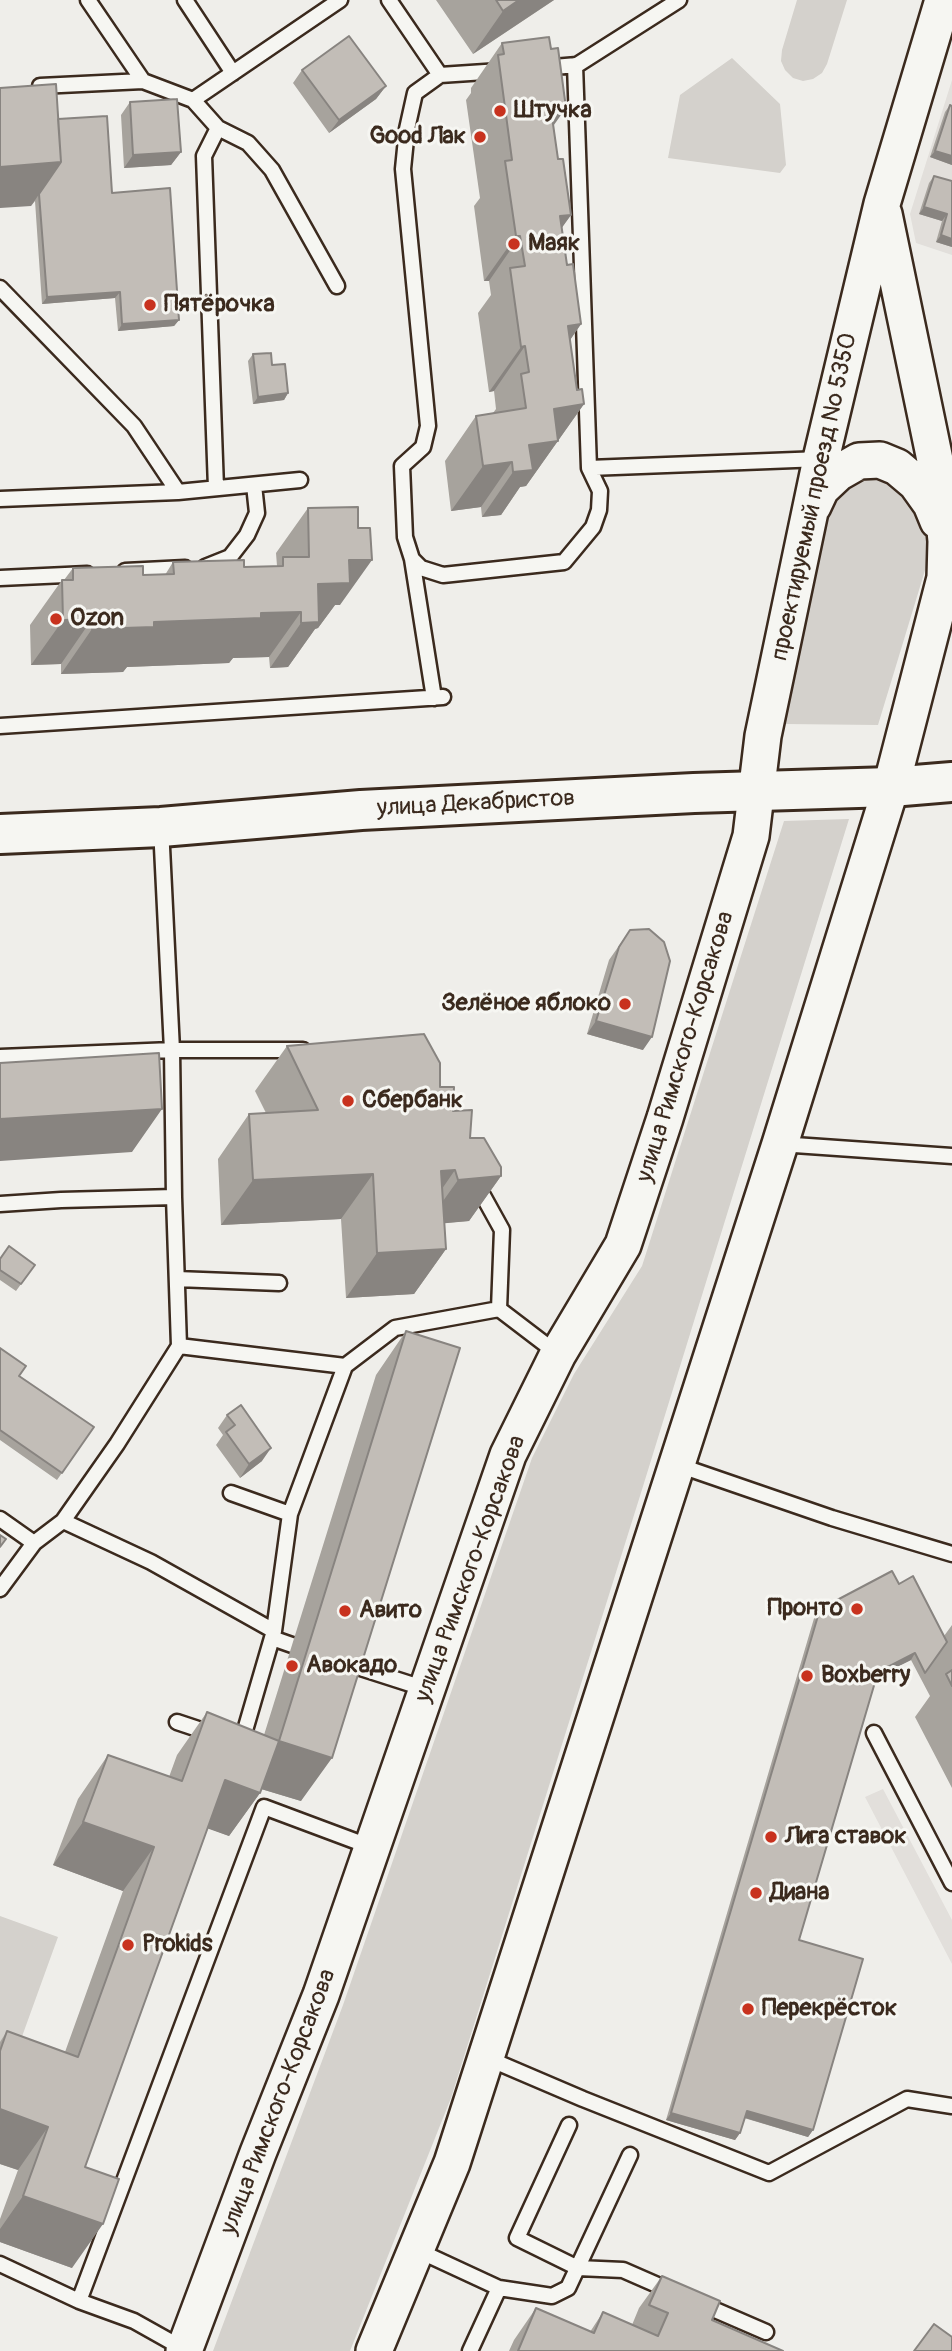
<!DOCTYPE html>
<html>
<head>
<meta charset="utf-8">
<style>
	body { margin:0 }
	canvas { display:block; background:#efeeea }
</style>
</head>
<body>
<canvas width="952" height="2351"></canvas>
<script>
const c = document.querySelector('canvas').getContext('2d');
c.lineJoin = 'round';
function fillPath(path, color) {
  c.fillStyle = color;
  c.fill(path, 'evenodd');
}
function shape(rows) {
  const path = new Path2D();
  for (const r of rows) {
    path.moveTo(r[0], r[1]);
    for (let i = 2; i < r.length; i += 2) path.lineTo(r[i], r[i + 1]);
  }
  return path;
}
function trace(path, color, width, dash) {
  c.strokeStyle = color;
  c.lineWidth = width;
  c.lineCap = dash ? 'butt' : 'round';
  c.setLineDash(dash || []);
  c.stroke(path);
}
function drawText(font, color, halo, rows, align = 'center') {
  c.font = font + ' Pangolin,sans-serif';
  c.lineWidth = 6;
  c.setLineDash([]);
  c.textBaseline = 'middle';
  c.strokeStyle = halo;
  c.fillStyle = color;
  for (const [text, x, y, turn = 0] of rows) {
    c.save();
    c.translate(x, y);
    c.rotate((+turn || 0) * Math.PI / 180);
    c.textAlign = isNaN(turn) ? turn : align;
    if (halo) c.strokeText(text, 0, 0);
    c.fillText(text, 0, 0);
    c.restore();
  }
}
const built = shape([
	[952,80,952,255,916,243,910,214],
	[883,1789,952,1920,952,1964,865,1797]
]);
const green = shape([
	[797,0,847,0,827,64,822,73,813,79,803,81,793,78,785,70,781,61,782,50],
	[732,58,780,104,786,165,780,173,668,158,680,95],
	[887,473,926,524,929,544,926,567,878,725,784,724,824,503,851,476],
	[849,819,640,1496,451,2098,350,2351,213,2351,343,2005,532,1458,574,1374,642,1266,784,821],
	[0,1916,58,1937,7,2078,0,2075]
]);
const service = shape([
	[88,0,143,81],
	[185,0,233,73],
	[389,0,440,75,500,71],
	[575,65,589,468,821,459],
	[542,68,577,65,679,0],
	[440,75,415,93,407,129,403,169,428,426,423,447,402,466,405,537,412,559,421,568,443,575,564,562,593,527,599,510,600,491,589,468],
	[40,86,143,81,193,100,340,0],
	[193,100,218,128,248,143,272,170,337,286],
	[0,288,134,426,178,492,300,480],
	[216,488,204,156,218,128],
	[0,499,178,492],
	[412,559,434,698],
	[205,567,230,557,247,535,257,513,254,485],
	[125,571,185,568],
	[0,578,87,574],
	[0,726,443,697],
	[0,1057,172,1050,303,1050],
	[780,1144,952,1156],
	[476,1183,502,1230,499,1309,558,1354],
	[174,1197,179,1346,345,1366,290,1514,274,1631,241,1744],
	[0,1204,61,1200,174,1197,172,1050,161,827],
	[177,1279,279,1283],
	[345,1366,395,1328,499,1309],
	[678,1465,832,1518,952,1554],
	[231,1493,290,1514],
	[0,1519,34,1543],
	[63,1521,151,1562,274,1631],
	[0,1589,34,1543,63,1521,117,1444,179,1346],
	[272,1638,292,1645],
	[345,1663,426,1689],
	[177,1722,213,1734],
	[874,1733,952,1883],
	[487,2058,583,2099,769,2173,907,2099,952,2106],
	[569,2125,517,2238,578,2268,623,2270,671,2291],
	[417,2250,499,2288,470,2351],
	[0,2264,79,2301,134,2321,184,2349],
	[499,2288,552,2296,568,2288,630,2155],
	[79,2301,264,1807,371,1847],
	[699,2303,766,2332]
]);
const tertiary = shape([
	[813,506,821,489,838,473,859,461,880,460,897,467,916,483,931,504,938,521],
	[184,2351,258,2153,321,1995,508,1455,558,1354,623,1245,665,1118,751,836,763,736,821,459,882,204,943,0],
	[374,2351,452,2163,780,1144,891,787,945,578,946,541,941,489,884,214]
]);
const secondary = shape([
	[0,834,161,827,361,810,694,793,891,787,952,782]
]);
const wall = shape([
	[436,0,554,0,473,54],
	[502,43,553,125,558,159,571,215,561,228,567,265,581,324,570,340,577,390,584,404,526,486,520,487,501,515,482,517,481,507,451,511,445,461,476,416,493,413,496,409,494,391,489,392,478,313,491,295,489,281,484,281,474,206,480,198,466,100,471,93,471,88],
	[302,70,386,86,376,99,329,133,293,83],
	[130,102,181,152,171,165,124,168,121,115],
	[950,105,952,165,930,157,945,112],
	[58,119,112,193,179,320,174,326,118,331,115,298,42,304,35,201,31,206],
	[934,176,952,181,952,247,936,242,942,221,919,214,929,183],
	[253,354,272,365,288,393,284,400,253,404,248,361],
	[308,508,340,605,335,605,318,628,315,629,288,667,270,668,269,657,233,658,229,663,127,667,123,672,61,674,61,664,31,665,30,625,62,580,64,580,73,568,143,575,165,575,173,562,244,567,277,566,276,553],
	[630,930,643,1050,587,1034,609,960],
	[287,1046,440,1087,453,1111,470,1138,501,1176,469,1221,444,1223,446,1249,414,1294,346,1298,341,1219,221,1225,218,1159,249,1114,266,1113,255,1091],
	[0,1259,35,1265,16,1291,0,1280],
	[406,1331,301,1801,261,1789,260,1793,229,1836,208,1828,85,2167,72,2268,0,2242,0,2219,18,2170,0,2164,0,2042,7,2031,65,2052,123,1891,53,1865,78,1799,108,1755,169,1777,177,1755,207,1712,264,1735,376,1375],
	[0,1348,19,1376,94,1427,57,1480,0,1440],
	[227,1415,262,1461,240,1478,216,1445,223,1435,218,1428],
	[820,1609,944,1636,952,1625,952,1788,915,1717,930,1696,911,1660,876,1677,799,1940,813,2130,808,2137,744,2118,740,2133,735,2140,666,2120,815,1615],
	[662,2276,712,2320,783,2351,509,2351,514,2340,536,2308,590,2332,603,2312,632,2325,639,2308]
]);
const shadedWall = shape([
	[519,0,554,0,473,54,503,11],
	[386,86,376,99,329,133,339,120],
	[566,108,534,153,551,110],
	[935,151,952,156,952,165,930,157],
	[181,152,171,165,124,168,133,155],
	[61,162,31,206,0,208,0,167],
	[924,207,947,214,942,221,919,214],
	[571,215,539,260,560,216],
	[941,235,952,239,952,247,936,242],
	[516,236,520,236,489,281,484,281],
	[120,292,115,298,42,304,47,297],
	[179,320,174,326,118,331,122,324],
	[581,324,550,369,568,326],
	[525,346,494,391,489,392,521,347],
	[288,393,284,400,253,404,258,397],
	[584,404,526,486,520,487,501,515,482,517,513,472,513,469,554,409],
	[512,462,481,507,451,511,483,466],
	[349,560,372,560,340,605,335,605,318,628,315,629,288,667,270,668,301,623,301,612,269,657,233,658,229,663,127,667,123,672,61,674,92,629,154,622,261,613,318,584],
	[92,619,61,664,31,665,63,620],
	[596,1021,652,1037,643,1050,587,1034],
	[162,1109,132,1152,0,1161,0,1119],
	[455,1170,424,1215,441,1171],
	[373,1174,341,1219,221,1225,253,1180],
	[501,1176,469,1221,426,1225,458,1180],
	[446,1249,414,1294,346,1298,377,1253],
	[271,1448,262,1461,240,1478,249,1464],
	[915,1653,911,1660,873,1679,878,1672],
	[279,1741,332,1758,301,1801,248,1785],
	[225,1780,260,1793,229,1836,195,1824],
	[83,1822,154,1847,123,1891,53,1865],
	[0,2109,48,2127,18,2170,0,2164],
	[747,2111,813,2130,808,2137,742,2117],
	[671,2113,740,2133,735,2140,666,2120],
	[23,2196,103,2224,72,2268,0,2242,0,2229]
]);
const building = shape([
	[496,0,519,0,503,11,496,0],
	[349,36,386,86,339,120,302,70,349,36],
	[549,37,551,49,558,48,566,108,551,110,558,159,563,159,571,215,560,216,567,265,573,264,581,324,568,326,577,390,582,389,584,404,554,409,558,441,529,445,533,470,513,472,512,462,483,466,476,416,526,408,521,374,529,372,525,346,521,347,510,268,525,266,520,236,516,236,505,161,512,160,498,55,504,54,502,43,549,37],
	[56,84,61,162,0,167,0,88,56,84],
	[177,99,181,152,133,155,130,102,177,99],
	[950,105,952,106,952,156,935,151,950,105],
	[107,116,112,193,170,188,179,320,122,324,120,292,47,297,39,194,61,162,58,119,107,116],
	[934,176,952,181,952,239,941,235,947,214,924,207,934,176],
	[271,353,272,365,285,364,288,393,258,397,253,354,271,353],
	[358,507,358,528,370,528,372,560,349,560,350,583,318,584,319,622,301,623,301,612,261,613,261,618,154,622,154,627,92,629,92,619,63,620,62,580,73,580,73,568,143,566,143,575,174,574,173,562,244,560,244,567,283,566,283,557,309,557,308,508,358,507],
	[649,929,664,942,670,961,652,1037,596,1021,619,947,630,930,649,929],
	[424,1034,440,1063,440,1087,454,1087,453,1111,472,1110,470,1138,484,1138,501,1167,501,1176,458,1180,455,1170,441,1171,446,1249,377,1253,373,1174,253,1180,249,1114,318,1110,287,1046,424,1034],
	[159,1053,162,1109,0,1119,0,1063,159,1053],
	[9,1246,35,1265,21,1284,0,1270,0,1259,9,1246],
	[406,1331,460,1348,332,1758,279,1741,406,1331],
	[0,1348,26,1366,19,1376,94,1427,62,1473,0,1430,0,1348],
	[241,1405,271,1448,249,1464,226,1432,235,1425,227,1415,241,1405],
	[0,1535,6,1539,0,1547,0,1535],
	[892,1571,899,1584,913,1576,947,1642,925,1673,915,1653,878,1672,799,1940,863,1959,813,2130,747,2111,740,2133,671,2113,820,1609,892,1571],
	[952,1670,952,1686,946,1674,952,1670],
	[207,1712,279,1741,260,1793,225,1780,85,2167,119,2179,103,2224,23,2196,48,2127,0,2109,0,2051,7,2031,78,2057,154,1847,83,1822,108,1755,182,1781,207,1712],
	[662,2276,720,2301,712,2320,783,2351,518,2351,536,2308,594,2333,603,2312,658,2336,668,2313,649,2305,662,2276],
	[934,2324,952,2337,952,2351,914,2351,934,2324]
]);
const markers = [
	[500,111,7,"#c8321e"],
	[480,137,7,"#c8321e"],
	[514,244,7,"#c8321e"],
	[150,305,7,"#c8321e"],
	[56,619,7,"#c8321e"],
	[625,1004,7,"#c8321e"],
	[348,1101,7,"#c8321e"],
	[857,1609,7,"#c8321e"],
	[345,1611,7,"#c8321e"],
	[292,1666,7,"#c8321e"],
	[807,1676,7,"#c8321e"],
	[771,1837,7,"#c8321e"],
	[756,1893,7,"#c8321e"],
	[128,1945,7,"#c8321e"],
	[748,2009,7,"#c8321e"]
];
const poiNames = [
	["Штучка",514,111],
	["Good Лак",466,137,"right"],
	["Маяк",528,244],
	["Пятёрочка",164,305],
	["Ozon",70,619],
	["Зелёное яблоко",611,1004,"right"],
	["Сбербанк",362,1101],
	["Пронто",843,1609,"right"],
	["Авито",359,1611],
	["Авокадо",306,1666],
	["Boxberry",821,1676],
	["Лига ставок",785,1837],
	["Диана",770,1893],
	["Prokids",142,1945],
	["Перекрёсток",762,2009]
];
const streetNames = [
	["проектируемый проезд № 5350",815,497,-78],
	["улица Декабристов",476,804,-3],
	["улица Римского-Корсакова",686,1047,-73],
	["улица Римского-Корсакова",471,1569,-70],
	["улица Римского-Корсакова",279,2102,-69]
];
fillPath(built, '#e2dfdb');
fillPath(green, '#d4d1cc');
trace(service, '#3b2a1e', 19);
trace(tertiary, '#3b2a1e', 40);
trace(secondary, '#3b2a1e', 44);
trace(service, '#f6f6f2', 14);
trace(tertiary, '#f6f6f2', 35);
trace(secondary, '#f6f6f2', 38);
fillPath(wall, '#a7a39d');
fillPath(shadedWall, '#888480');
fillPath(building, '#c2bdb7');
trace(building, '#888480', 2);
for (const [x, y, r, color] of markers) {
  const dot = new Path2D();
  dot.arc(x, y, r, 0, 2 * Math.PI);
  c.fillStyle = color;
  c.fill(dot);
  trace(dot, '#f6f6f2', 2.5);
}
drawText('bold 24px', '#3b2a1e', '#f6f6f2', poiNames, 'left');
drawText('24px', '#3b2a1e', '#f6f6f2', streetNames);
</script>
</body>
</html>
